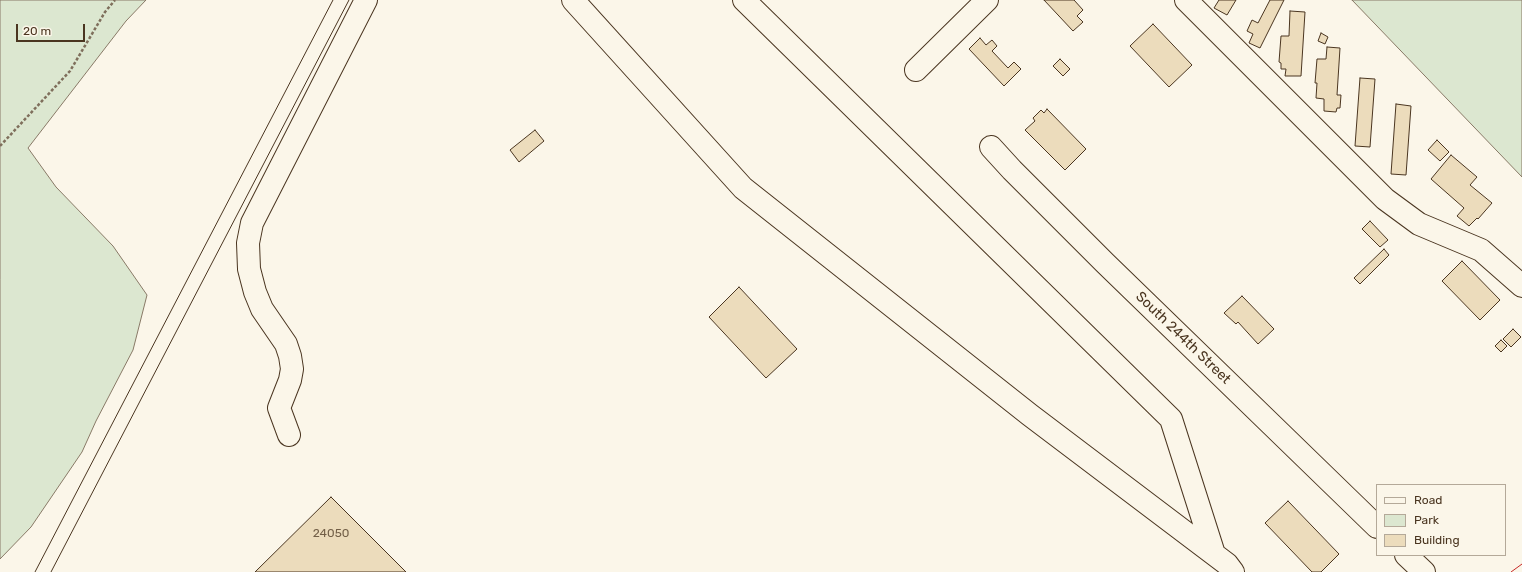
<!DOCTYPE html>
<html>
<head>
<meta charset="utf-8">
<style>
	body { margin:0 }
	#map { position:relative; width:1522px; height:572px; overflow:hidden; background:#fbf6e9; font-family:Rubik,sans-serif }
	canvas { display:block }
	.legend { position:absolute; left:1376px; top:484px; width:130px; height:72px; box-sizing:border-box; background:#fbf6e9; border:1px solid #b4a999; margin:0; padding:5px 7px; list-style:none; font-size:12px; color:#4a3520 }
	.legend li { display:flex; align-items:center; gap:8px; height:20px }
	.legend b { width:20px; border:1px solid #b4a999 }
	.scale { position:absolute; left:16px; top:24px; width:69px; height:18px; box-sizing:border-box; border:2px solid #4a3520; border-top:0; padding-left:5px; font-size:12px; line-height:14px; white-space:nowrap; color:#4a3520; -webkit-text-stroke:3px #fbf6e9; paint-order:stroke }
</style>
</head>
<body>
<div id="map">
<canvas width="1522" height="572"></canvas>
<ul class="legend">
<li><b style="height:5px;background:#fbf6e9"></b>Road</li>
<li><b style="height:11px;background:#dce7d0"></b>Park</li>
<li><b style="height:11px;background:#ecdcbc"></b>Building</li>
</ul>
<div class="scale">20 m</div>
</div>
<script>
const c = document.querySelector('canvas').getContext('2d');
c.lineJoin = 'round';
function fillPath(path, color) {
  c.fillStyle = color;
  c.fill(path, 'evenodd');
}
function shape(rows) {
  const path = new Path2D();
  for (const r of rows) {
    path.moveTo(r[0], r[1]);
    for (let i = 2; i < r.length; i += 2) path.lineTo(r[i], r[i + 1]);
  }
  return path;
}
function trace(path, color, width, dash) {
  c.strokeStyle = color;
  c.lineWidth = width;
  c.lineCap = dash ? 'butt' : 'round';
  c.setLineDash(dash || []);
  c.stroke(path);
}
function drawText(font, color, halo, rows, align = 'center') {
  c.font = font + ' Rubik,sans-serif';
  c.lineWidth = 3;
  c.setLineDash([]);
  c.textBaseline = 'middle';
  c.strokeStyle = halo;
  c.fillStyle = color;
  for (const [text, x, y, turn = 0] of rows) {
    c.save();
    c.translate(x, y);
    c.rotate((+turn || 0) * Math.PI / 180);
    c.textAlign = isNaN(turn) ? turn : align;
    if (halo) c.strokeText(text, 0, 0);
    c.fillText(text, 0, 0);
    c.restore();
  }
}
const green = shape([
	[0,0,146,0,126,21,28,148,56,187,113,246,147,295,133,350,96,421,82,452,31,527,0,559,0,0],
	[1352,0,1522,0,1522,177,1352,0]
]);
const building = shape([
	[1044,0,1074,0,1083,10,1077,16,1083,22,1073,31,1044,0],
	[1219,0,1236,0,1227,15,1214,8,1219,0],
	[1270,0,1284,0,1260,48,1249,43,1253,34,1247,31,1252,20,1258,23,1270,0],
	[1290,11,1305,12,1301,76,1285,76,1286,69,1281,69,1281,63,1279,62,1281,36,1289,36,1290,11],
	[1153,24,1192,65,1169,87,1130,46,1153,24],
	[1321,33,1328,37,1325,44,1318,41,1321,33],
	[980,38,986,45,992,40,997,46,992,51,1008,68,1014,62,1021,69,1004,86,969,49,980,38],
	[1327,47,1340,48,1337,95,1341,95,1340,108,1337,108,1336,112,1324,111,1324,99,1316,98,1317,83,1315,83,1317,59,1326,59,1327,47],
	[1060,59,1070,69,1063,76,1053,66,1060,59],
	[1360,78,1375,79,1370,147,1355,146,1360,78],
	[1396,104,1411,106,1406,175,1391,174,1396,104],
	[1047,109,1086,149,1065,170,1025,130,1035,121,1033,118,1041,110,1044,113,1047,109],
	[535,130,544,141,519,162,510,150,535,130],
	[1437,140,1449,152,1440,161,1428,150,1437,140],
	[1451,155,1477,177,1470,185,1492,203,1478,219,1477,218,1469,226,1457,216,1464,208,1431,179,1451,155],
	[1370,221,1388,240,1380,247,1362,229,1370,221],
	[1384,249,1389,255,1360,284,1354,278,1384,249],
	[1462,261,1500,300,1480,320,1442,281,1462,261],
	[739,287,797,349,766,378,709,317,739,287],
	[1242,296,1274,329,1258,344,1238,322,1236,324,1224,313,1242,296],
	[1513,329,1521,337,1511,347,1503,339,1513,329],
	[1501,340,1507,346,1501,352,1495,346,1501,340],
	[331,497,406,572,255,572,331,497],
	[1288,501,1339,554,1321,572,1312,572,1265,523,1288,501]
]);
const path = shape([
	[0,146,70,71,105,12,115,0]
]);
const minor = shape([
	[573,0,743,188,1030,415,1227,564,1233,572],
	[744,0,1171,419,1214,554],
	[1186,0,1385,199,1419,224,1481,250,1522,286],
	[916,70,987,0],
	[991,147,1012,170,1105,263,1377,527],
	[289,435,279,408,290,380,292,369,290,356,286,344,262,309,255,292,249,269,248,243,252,223,366,0],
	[1406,555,1424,572]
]);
const tram = shape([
	[35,572,333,0],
	[51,572,349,0]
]);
const power = shape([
	[1511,572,1522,564]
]);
const numberNames = [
	["24050",331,534]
];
const streetNames = [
	["South 244th Street",1183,338,44]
];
fillPath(green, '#dce7d0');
trace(green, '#887966', 1);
fillPath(building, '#ecdcbc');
trace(building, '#4a3520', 1);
trace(minor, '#4a3520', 24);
trace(path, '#7f6f5c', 2.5, [3, 2]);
trace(minor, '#fbf6e9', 22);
trace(tram, '#4a3520', 1);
trace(power, '#c62828', 1, [14, 3, 2, 3]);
drawText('12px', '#725f47', null, numberNames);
drawText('14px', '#4a3520', '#fbf6e9', streetNames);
</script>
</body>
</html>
